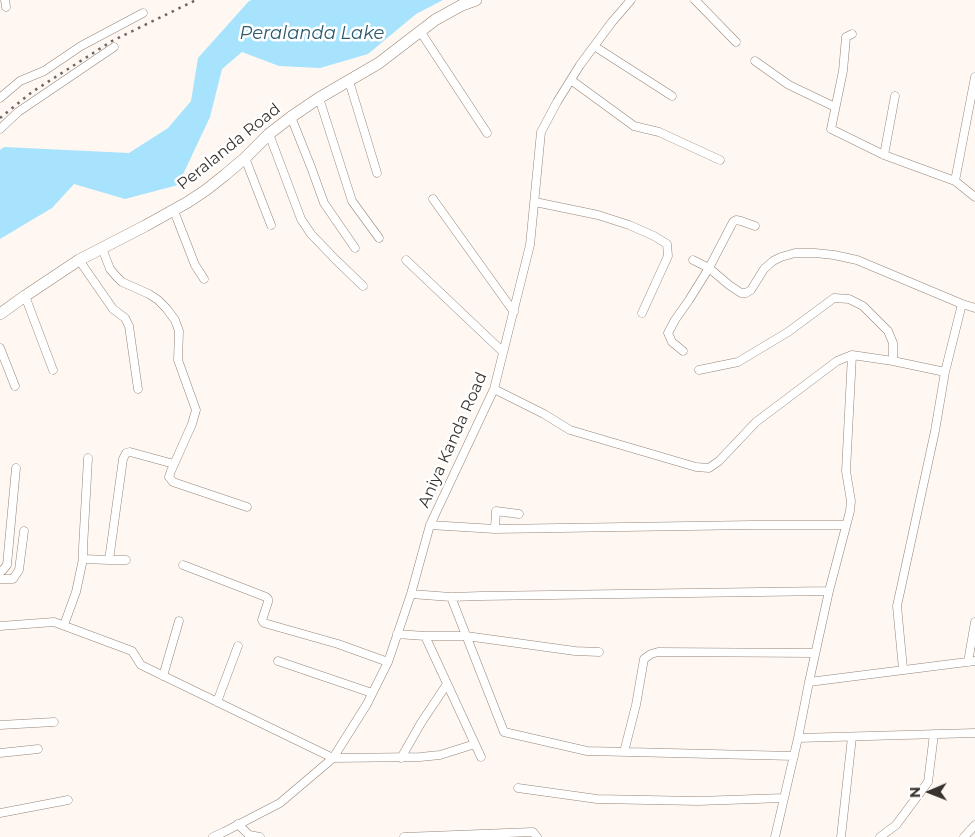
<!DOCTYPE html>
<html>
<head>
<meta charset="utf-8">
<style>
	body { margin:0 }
	#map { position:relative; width:975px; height:837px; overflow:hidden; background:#fef7f2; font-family:Montserrat,sans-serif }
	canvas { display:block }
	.north { position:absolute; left:905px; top:767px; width:50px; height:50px; -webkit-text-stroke:4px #fff; paint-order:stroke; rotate:269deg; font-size:14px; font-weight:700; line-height:20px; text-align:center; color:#39332e }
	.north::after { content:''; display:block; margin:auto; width:18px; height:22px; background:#39332e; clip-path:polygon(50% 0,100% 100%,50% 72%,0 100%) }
</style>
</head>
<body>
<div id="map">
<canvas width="975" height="837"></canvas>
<div class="north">N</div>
</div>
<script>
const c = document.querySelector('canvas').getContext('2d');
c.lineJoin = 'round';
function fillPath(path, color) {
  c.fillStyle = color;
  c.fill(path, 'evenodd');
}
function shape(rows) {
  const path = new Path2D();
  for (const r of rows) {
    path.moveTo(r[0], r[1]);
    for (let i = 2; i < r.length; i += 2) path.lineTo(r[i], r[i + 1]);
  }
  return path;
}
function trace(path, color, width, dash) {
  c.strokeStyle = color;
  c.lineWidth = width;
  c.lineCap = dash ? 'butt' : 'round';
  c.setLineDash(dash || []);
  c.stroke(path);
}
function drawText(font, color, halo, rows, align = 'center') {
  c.font = font + ' Montserrat,sans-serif';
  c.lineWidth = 5;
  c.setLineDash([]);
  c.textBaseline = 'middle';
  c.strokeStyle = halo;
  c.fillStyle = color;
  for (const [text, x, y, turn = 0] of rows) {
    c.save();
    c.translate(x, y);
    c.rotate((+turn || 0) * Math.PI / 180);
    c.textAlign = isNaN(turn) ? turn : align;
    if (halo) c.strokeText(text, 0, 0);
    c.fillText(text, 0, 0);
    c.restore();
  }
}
const water = shape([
	[252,0,443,0,416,14,368,54,320,68,279,66,242,52,222,69,210,117,178,185,125,199,74,184,52,208,0,239,0,150,4,147,129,153,168,128,191,101,198,58,249,1]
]);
const minor = shape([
	[5,0,6,7],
	[695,0,736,42],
	[420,31,487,133],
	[852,34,846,37,843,71,831,129,884,155,955,181,975,197],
	[594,46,672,96],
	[755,61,789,85,835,107],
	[571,80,634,126,659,132,720,160],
	[349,81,377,173],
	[0,98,20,81,44,71,81,46,143,13],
	[319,98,352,201,379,238],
	[291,117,311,167,324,203,355,248],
	[0,129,18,112,114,47],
	[269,134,301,219,311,234,336,260,363,286],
	[884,155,895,96],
	[245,158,271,225],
	[955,181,975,77],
	[433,199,514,312],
	[535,202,598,215,629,225,654,236,667,244,668,256,642,313],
	[174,211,195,265,204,279],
	[102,248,110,269,116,276,122,282,149,294,158,300,166,308,175,320,179,331,178,360,196,410,192,424,171,471,169,477,173,482,247,507],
	[79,260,113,309,125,318,129,326,138,389],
	[406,260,503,352],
	[693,260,709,268,729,285,741,293,746,293,751,290,764,269,773,261,781,257,795,253,815,253,834,255,857,260,962,304,975,308],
	[25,296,53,370],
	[0,348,15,386],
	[683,351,672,342,668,333,675,320,689,300,709,268,733,222,736,220,741,221,755,226],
	[699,370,738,362,788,332,834,298,849,299,863,306,888,331,893,343,893,361],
	[494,389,544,414,570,430,696,467,709,468,719,461,756,422,837,361,852,355,893,361,945,372],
	[430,525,495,529,753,525,846,525],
	[495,529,496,511,519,514],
	[83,559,109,560,123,459,126,453,130,452,174,464],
	[109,560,126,560],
	[183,565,266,597,268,599,268,602,262,620,264,623,338,644,388,662],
	[0,572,2,571,7,565,16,468],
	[0,579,13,579,19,570,24,531],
	[411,594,451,597,481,596,829,591],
	[451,597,504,732,587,751,794,756],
	[64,625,76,592,83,559,83,548,88,458],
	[0,626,54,622,132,651,141,665,333,758,420,757,440,755,475,744],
	[397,634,425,636,481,757],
	[425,636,466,636,575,651,599,652],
	[278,661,372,693],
	[968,662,975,622],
	[903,669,897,606,935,431,945,372,962,304],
	[163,676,179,621],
	[809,682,829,591,850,511,851,501,846,471,852,355],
	[217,702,238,646],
	[0,725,54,722],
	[798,738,975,733],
	[624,752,636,705,644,659,651,654,658,652,815,653],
	[0,753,38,749],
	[401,758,421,723,447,684],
	[518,788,597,799,698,801,784,798],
	[0,813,68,800],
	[238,824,249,835,260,837],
	[213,837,224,832,280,803,333,758,367,704,388,662,411,594,430,525,494,389,530,245,541,132,557,102,580,65,612,22,631,0],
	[404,837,533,832,537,837],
	[775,837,798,738,809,682,975,661],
	[841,837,852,737],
	[880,837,896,825,928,782,934,734],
	[964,837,975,825]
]);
const primary = shape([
	[0,314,25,296,79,260,145,226,188,202,206,190,225,175,245,158,269,134,291,117,319,98,379,63,435,20,462,5,476,0]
]);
const rail = shape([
	[0,118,32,92,112,41,196,0]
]);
const streetNames = [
	["Peralanda Road",229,147,-39],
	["Aniya Kanda Road",453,440,-66]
];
const waterNames = [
	["Peralanda Lake",312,34]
];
fillPath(water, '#a7e3fd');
trace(minor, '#948579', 9);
trace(primary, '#948579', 12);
trace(minor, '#fff', 8);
trace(primary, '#fff', 11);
trace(rail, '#6b645f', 2.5, [2.5, 5]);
drawText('16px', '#39332e', '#fff', streetNames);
drawText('italic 18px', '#2d5b6e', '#fff', waterNames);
</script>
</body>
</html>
